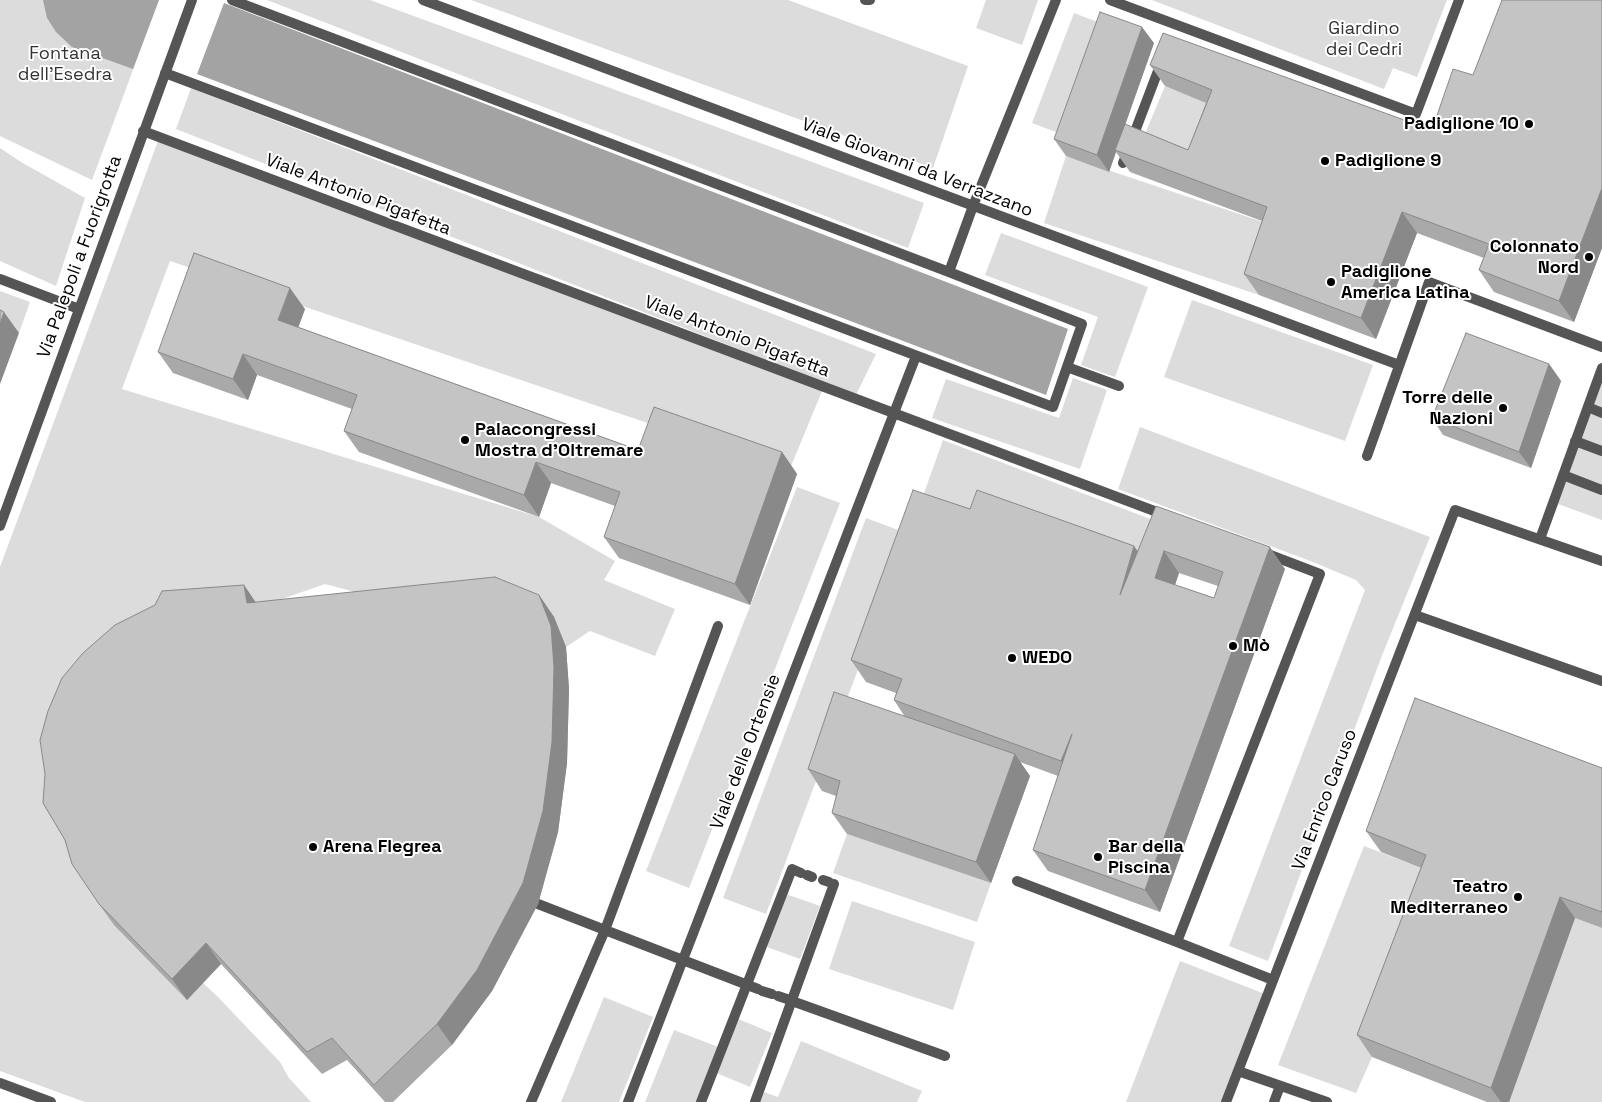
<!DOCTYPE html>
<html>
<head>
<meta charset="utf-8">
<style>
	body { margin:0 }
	canvas { display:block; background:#fff }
</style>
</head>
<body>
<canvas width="1602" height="1102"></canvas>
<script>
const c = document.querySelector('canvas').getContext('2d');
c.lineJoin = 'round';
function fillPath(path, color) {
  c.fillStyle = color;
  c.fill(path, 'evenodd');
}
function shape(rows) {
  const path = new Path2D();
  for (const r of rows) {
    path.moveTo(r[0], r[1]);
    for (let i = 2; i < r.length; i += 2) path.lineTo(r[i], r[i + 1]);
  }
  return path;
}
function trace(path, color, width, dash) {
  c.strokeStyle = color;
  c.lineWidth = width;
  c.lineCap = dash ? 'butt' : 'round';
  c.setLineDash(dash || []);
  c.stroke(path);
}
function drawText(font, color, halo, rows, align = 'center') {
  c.font = font + ' "Space Grotesk",sans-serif';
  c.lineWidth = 4;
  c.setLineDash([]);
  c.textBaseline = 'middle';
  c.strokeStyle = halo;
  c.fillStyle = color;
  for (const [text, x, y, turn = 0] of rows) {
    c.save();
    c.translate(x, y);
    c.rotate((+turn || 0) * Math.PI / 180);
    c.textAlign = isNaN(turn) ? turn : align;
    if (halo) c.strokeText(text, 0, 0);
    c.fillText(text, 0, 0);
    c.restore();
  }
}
const green = shape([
	[0,0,159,0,92,180,0,136],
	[267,0,370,0,924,203,908,248],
	[471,0,788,0,968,66,933,168],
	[986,0,1038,0,1022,45,976,28],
	[1152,0,1447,0,1417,77,1393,68,1384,89],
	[1074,13,1103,24,1061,134,1032,123],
	[1165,86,1227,111,1203,171,1140,146],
	[191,88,876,354,856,395,825,384,789,471,170,261,122,389,539,517,615,561,604,580,675,609,655,656,590,631,566,647,325,584,259,607,203,983,217,996,280,1062,289,1078,311,1102,85,1102,0,1071,0,567,158,141,797,372,176,129],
	[0,148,21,162,85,198,56,286,0,261],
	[1066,156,1281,228,1259,295,1044,223],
	[1001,233,1148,287,1115,377,1081,365,1098,317,985,275],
	[0,291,30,302,19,333,0,326],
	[1192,300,1373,365,1345,441,1164,377],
	[1073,378,1107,390,1080,469,932,418,946,379,1059,418],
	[1602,383,1602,520,1558,504],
	[1140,427,1430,537,1381,658,1268,961,1229,946,1365,590,1356,580,1313,562,1118,489],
	[943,440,1166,525,1149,567,919,507],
	[797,487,840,503,689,888,646,871],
	[866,518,909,534,766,914,723,898],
	[847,834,991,883,977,922,833,873],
	[1364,846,1441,876,1372,1057,1356,1093,1278,1065],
	[786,894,820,906,800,959,767,947],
	[852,901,975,942,953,1010,829,969],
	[1575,918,1602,928,1602,1102,1506,1102],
	[1180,961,1265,994,1223,1102,1126,1102],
	[604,997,653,1017,619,1102,561,1102],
	[736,1018,772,1033,750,1087,714,1072],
	[674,1030,721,1048,700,1102,645,1102],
	[801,1041,922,1091,917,1102,760,1102,764,1092,778,1097]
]);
const water = shape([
	[43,0,159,0,133,69,72,47,56,32,47,18],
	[224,3,1068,329,1046,395,197,74]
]);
const lane = shape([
	[1110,0,1416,114,1459,0],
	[1123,163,1161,63],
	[0,1083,51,1102]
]);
const street = shape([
	[423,0,1399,365],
	[865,0,870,0],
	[165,73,1053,407,1082,324,949,272,232,0],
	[143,131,1165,515],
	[949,272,973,206,1056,0],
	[0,279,79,309],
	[1067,367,1119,386],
	[1588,407,1602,413],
	[1575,441,1602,451],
	[1367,456,1429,282,1602,347],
	[1563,475,1602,490],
	[0,526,192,0],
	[1540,539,1602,368],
	[1265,553,1320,574,1177,942,1273,980],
	[1415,615,1602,681],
	[807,875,812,877],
	[823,880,829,882],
	[1017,881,1177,942],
	[538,904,605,930,718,626],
	[762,991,772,994],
	[778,996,787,999],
	[792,1001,945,1056],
	[1238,1071,1327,1102],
	[531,1102,605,930,758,989],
	[628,1102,916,356],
	[701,1102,792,869,801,873],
	[755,1102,834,884],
	[1226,1102,1455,510,1602,561],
	[1274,1102,1280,1086]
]);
const wall = shape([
	[1602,0,1602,248,1574,322,1494,292,1479,270,1484,258,1417,233,1376,339,1259,295,1244,274,1262,221,1130,172,1116,152,1109,172,1066,156,1054,139,1154,43,1125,124,1188,150,1206,103,1165,86,1150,65,1432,130,1473,75],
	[305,309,298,327,638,450,782,452,797,474,750,605,619,558,604,537,615,506,551,483,539,517,359,452,344,431,352,409,257,375,248,400,173,373,158,352],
	[1549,364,1561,381,1531,468,1443,435,1432,418],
	[1156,506,1285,569,1160,912,1048,871,1033,850,1058,776,1020,762,1030,776,991,883,847,834,832,813,836,796,822,791,808,769,905,717,894,700,896,693,866,682,851,660,970,509,1138,551],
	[1179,573,1218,586,1214,598,1175,585],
	[539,595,554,617,566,647,569,689,567,763,558,832,538,904,492,991,452,1045,393,1102,385,1102,347,1060,322,1074,221,964,187,1000,114,925,99,904,256,602],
	[1602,768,1602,928,1575,918,1509,1102,1487,1102,1372,1057,1357,1035,1421,868,1381,852,1366,831]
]);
const shadedWall = shape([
	[1142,27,1154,43,1116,151,1115,150,1116,152,1109,172,1097,155],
	[1602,188,1602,248,1574,322,1559,301],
	[1402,212,1417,233,1376,339,1361,318],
	[290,288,305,309,293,342,278,320],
	[4,312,19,333,0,384,0,324],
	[243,354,257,375,248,400,233,379],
	[1549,364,1561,381,1531,468,1519,452],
	[782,452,797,474,750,605,735,584],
	[536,462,551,483,539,517,524,495],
	[1134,546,1149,567,1120,595],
	[1270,547,1285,569,1160,912,1145,890],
	[1164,551,1179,573,1170,599,1155,578],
	[244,585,259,607,247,603],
	[539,595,554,617,566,647,569,689,567,763,558,832,538,904,492,991,452,1045,437,1024],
	[1072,734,1076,783,1061,761],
	[1015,754,1030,776,991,883,976,862],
	[1560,897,1575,918,1509,1102,1501,1102,1491,1088],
	[206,943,221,964,187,1000,172,979]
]);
const building = shape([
	[1502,0,1602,0,1602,188,1559,301,1479,270,1489,244,1402,212,1361,318,1244,274,1267,207,1115,150,1125,124,1188,150,1212,90,1150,65,1163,33,1432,130,1453,69,1473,75,1502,0],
	[1100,12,1142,27,1097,155,1054,139,1100,12],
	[194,253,290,288,278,320,638,450,654,407,782,452,735,584,604,537,620,492,536,462,524,495,344,431,357,395,243,354,233,379,158,352,194,253],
	[0,310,4,312,0,324,0,310],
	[1466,333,1549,364,1519,452,1432,418,1466,333],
	[913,490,970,509,977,490,1134,546,1120,595,1156,506,1270,547,1145,890,1033,850,1072,734,1061,761,894,700,902,679,851,660,913,490],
	[1164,551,1223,572,1214,598,1155,578,1164,551],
	[495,577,539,595,551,626,554,667,552,742,543,811,523,883,477,970,437,1024,374,1085,332,1038,307,1052,206,943,172,979,99,904,72,864,65,840,43,803,45,774,40,740,48,711,62,678,83,653,115,625,155,605,162,591,244,585,247,603,495,577],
	[834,692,1015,754,976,862,832,813,840,781,808,769,834,692],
	[1415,698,1602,768,1602,912,1560,897,1491,1088,1357,1035,1426,855,1366,831,1415,698]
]);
const markers = [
	[1529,124,5,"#000"],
	[1325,161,5,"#000"],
	[1589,257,5,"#000"],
	[1331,282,5,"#000"],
	[1503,408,5,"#000"],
	[465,440,5,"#000"],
	[1233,646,5,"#000"],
	[1012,658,5,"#000"],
	[313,847,5,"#000"],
	[1098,857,5,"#000"],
	[1518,897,5,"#000"]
];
const parkNames = [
	["Giardino",1364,29],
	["dei Cedri",1364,50],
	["Fontana",65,54],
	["dell'Esedra",65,75]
];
const poiNames = [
	["Padiglione 10",1519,124,"right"],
	["Padiglione 9",1335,161],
	["Colonnato",1579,247,"right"],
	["Nord",1579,268,"right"],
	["Padiglione",1341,272],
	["America Latina",1341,293],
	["Torre delle",1493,398,"right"],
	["Nazioni",1493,419,"right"],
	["Palacongressi",475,430],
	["Mostra d'Oltremare",475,451],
	["Mò",1243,646],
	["WEDO",1022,658],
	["Arena Flegrea",323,847],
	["Bar della",1108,847],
	["Piscina",1108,868],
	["Teatro",1508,887,"right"],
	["Mediterraneo",1508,908,"right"]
];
const streetNames = [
	["Viale Giovanni da Verrazzano",917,168,21],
	["Viale Antonio Pigafetta",358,195,21],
	["Via Palepoli a Fuorigrotta",80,257,-70],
	["Viale Antonio Pigafetta",737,337,21],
	["Viale delle Ortensie",746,752,-69],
	["Via Enrico Caruso",1325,800,-69]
];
fillPath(green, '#dcdcdc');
fillPath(water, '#a3a3a3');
trace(lane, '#555', 10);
trace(street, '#555', 10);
fillPath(wall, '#a9a9a9');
fillPath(shadedWall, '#898989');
fillPath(building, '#c4c4c4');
trace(building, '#898989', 1);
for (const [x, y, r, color] of markers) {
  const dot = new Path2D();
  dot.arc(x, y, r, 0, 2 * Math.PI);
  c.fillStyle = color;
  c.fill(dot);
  trace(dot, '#fff', 2);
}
drawText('18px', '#333', '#fff', parkNames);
drawText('bold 18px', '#000', '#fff', poiNames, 'left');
drawText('18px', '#000', '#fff', streetNames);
</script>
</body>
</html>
